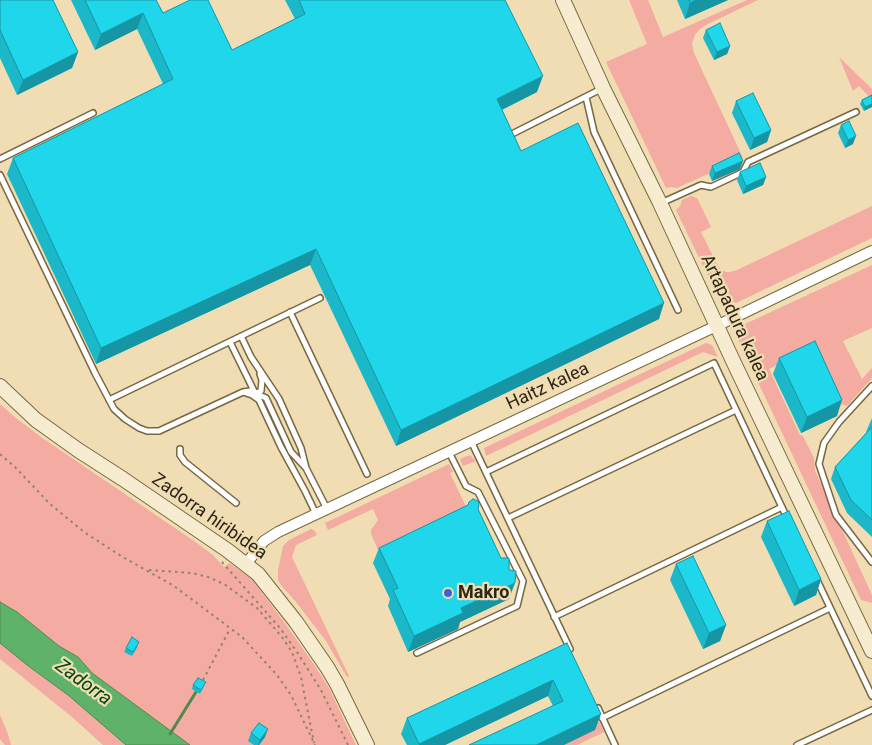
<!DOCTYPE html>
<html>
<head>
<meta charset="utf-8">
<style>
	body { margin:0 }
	canvas { display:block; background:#f0ddb3 }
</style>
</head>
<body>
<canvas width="872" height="745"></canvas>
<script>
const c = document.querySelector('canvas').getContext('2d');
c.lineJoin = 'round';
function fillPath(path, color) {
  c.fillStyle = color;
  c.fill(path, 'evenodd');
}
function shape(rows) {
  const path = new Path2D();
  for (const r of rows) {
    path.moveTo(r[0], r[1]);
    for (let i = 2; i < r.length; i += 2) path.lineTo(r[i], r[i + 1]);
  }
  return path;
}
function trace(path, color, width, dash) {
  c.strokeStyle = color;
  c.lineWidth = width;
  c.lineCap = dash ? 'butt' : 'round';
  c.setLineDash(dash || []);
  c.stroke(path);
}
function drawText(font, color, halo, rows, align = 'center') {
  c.font = font + ' Roboto,sans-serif';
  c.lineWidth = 4.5;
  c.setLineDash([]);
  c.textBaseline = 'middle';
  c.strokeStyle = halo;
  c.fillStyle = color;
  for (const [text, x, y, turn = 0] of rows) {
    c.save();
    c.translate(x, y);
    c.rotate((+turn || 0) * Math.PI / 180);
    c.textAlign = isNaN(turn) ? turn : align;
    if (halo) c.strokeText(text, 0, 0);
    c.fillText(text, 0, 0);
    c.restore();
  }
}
const green = shape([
	[629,0,648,0,663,37,747,0,758,0,708,24,700,29,695,35,692,44,694,53,743,158,677,188,671,187,666,188,606,62,647,44],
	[839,57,872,89,872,100,859,86,853,91],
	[691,196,697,198,711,227,701,232,718,266,721,270,726,272,730,272,737,270,872,206,872,238,736,303,717,295,676,210,680,206,682,200],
	[872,265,872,328,843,341,862,379,872,368,872,378,847,406,842,404,836,411,791,358,769,369,800,435,803,436,814,458,815,471,872,595,872,603,861,600,739,342,738,336,741,328,745,324],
	[706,343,712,345,718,357,703,352,486,456,484,448],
	[0,404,16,418,41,437,197,543,213,555,224,567,229,563,251,578,287,626,317,669,329,688,356,745,190,745,92,673,78,657,59,646,17,612,0,602],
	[470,455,476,461,463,466,460,459],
	[449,464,453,472,450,473,470,515,382,559,371,534,371,530,378,520,373,509,328,530,325,523],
	[311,529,314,530,317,535,296,545,292,557,349,676,347,677,326,641,296,602,281,585,278,580,278,570,283,546,289,540],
	[0,643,27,665,68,695,126,745,103,745,72,717,0,659],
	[568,656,604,732,577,745,564,745],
	[0,715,8,734,11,745,5,745,0,739]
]);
const water = shape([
	[0,602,17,612,59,646,78,657,92,673,190,745,126,745,68,695,27,665,0,643,0,602]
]);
const stream = shape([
	[170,734,196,692]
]);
const path = shape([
	[0,454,15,467,50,504,84,532,121,556,174,586,242,637,277,675,291,695,315,745],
	[222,562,280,628,297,652,321,690,348,745],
	[149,570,192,573,208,577,224,584,257,608,282,637,292,652,301,677,314,743],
	[203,680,230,629]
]);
const lane = shape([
	[586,97,594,132,678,310],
	[510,135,603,88],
	[0,159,93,113],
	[0,175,95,373,114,409,125,419,139,428,147,431,159,431,243,392],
	[661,203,701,185,711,187,743,172,748,162,856,112],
	[290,312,367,474],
	[241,336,251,357,279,399,301,448,306,468,327,509],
	[230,342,255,393],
	[872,386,839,422,824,443,819,464,836,515,872,562],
	[254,394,261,391,262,380,260,374],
	[109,400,320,298],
	[471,441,570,649],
	[180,449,180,455,185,462,236,503],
	[306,468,291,452,266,398,250,391,243,392,252,395,259,400,281,447,305,491,316,514],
	[486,472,714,363,787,518],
	[508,518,736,410],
	[817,580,872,696],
	[554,617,782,507],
	[417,653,517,606,523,581,478,492,466,486,449,452],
	[598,708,615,745],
	[602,718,830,608],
	[797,745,872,710]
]);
const street = shape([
	[246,564,264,541,278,532,729,320,872,251]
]);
const secondary = shape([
	[563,0,603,88,660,203,734,363,872,651],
	[0,386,36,420,78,450,123,479,227,550,258,574,296,622,327,667,337,684,367,745]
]);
const wall = shape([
	[0,0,78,52,72,68,17,95,0,58],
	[71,0,156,0,163,13,232,50,295,19,285,0,505,0,537,92,502,110,521,151,659,319,396,446,310,265,96,364,7,174,13,158,163,84,137,29,95,50],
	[677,0,728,0,685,19],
	[706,30,730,46,727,54,714,60,703,38],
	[872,95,864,111,860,104,862,100],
	[736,101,771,130,767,142,750,150,732,113],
	[841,125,853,144,845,148,838,133],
	[712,166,740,169,712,181,709,174],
	[740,172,766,177,763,185,743,194,737,180],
	[779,358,837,416,801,433,773,374],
	[872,418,872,537,847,513,831,479,835,467,867,432,866,432],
	[469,502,478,509,501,558,509,570,509,599,460,622,458,629,408,652,388,606,390,599,373,563,379,548,467,506],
	[767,521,821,579,816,595,794,606,761,537],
	[676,564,726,625,720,641,703,649,670,580],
	[567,643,595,730,553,706,548,696,445,745,407,745,401,734,407,718],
	[138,646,132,656,124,652,126,648],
	[193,685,204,686,200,694,192,689],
	[251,733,265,737,259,745,254,745,248,741]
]);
const shadedWall = shape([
	[697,0,728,0,685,19,690,3],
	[143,13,137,29,95,50,101,34],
	[730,46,727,54,714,60,717,52],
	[78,52,72,68,17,95,23,80],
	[543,76,537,92,491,115,497,99],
	[872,104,872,107,864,111,865,107],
	[771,130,767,142,750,150,754,138],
	[856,136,853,144,845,148,848,140],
	[743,161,740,169,712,181,715,173],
	[766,177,763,185,743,194,746,186],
	[316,249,310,265,96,364,101,348],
	[664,303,659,319,396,446,401,430],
	[842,400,837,416,801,433,807,417],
	[821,579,816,595,794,606,799,590],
	[515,583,509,599,460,622,458,629,408,652,414,636,461,608],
	[726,625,720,641,703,649,709,633],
	[553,680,548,696,445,745,419,745,419,744],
	[601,714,595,730,564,745,536,745],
	[268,729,265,737,259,745,258,745,260,740]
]);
const building = shape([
	[0,0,53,0,78,52,23,80,0,30,0,0],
	[85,0,156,0,163,13,190,0,208,0,232,50,305,14,299,0,505,0,543,76,497,99,521,151,578,123,664,303,401,430,316,249,101,348,13,158,173,79,143,13,101,34,85,0],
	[689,0,697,0,690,3,689,0],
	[720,23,730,46,717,52,706,30,720,23],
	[753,93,771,130,754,138,736,101,753,93],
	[872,95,872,104,865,107,862,100,872,95],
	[849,121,856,136,848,140,841,125,849,121],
	[739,153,743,161,715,173,712,166,739,153],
	[760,163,766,177,746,186,740,172,760,163],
	[815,341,842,400,807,417,779,358,815,341],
	[872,427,872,520,851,500,835,467,872,427],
	[473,499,478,501,479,504,478,509,501,558,509,558,509,570,516,571,515,583,461,608,463,613,414,636,393,590,398,588,379,548,468,505,469,502,473,499],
	[789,511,821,579,799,590,767,521,789,511],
	[693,556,726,625,709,633,676,564,693,556],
	[132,637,139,642,133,652,126,648,132,637],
	[567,643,601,714,536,745,469,745,563,701,553,680,419,744,407,718,567,643],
	[198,678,206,682,201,690,193,685,198,678],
	[259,723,268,729,260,740,251,733,259,723]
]);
const markers = [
	[448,593,5,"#3e62d4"]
];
const streetNames = [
	["Artapadura kalea",734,318,65],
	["Haitz kalea",548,387,-25],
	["Zadorra hiribidea",209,517,35]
];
const poiNames = [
	["Makro",458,593]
];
const waterNames = [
	["Zadorra",83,683,36]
];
fillPath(green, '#f4aba2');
fillPath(water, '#5eb269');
trace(water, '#508850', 1);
trace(stream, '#508850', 3);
trace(lane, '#786842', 8);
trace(street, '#786842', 12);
trace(secondary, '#786842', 16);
trace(path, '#928567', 2, [2.5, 4]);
trace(lane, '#fff', 5);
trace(street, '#fff', 10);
trace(secondary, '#f7ebd0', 14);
fillPath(wall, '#1bb8c9');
fillPath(shadedWall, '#1696a4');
fillPath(building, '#1fd6ea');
trace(building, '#1696a4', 1);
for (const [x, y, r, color] of markers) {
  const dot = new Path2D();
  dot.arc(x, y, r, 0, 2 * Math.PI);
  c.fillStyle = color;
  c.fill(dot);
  trace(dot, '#f0ddb3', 2);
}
drawText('18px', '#2e2616', '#f0ddb3', streetNames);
drawText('bold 18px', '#2e2616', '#f0ddb3', poiNames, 'left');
drawText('italic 19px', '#034415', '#f0ddb3', waterNames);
</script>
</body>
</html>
